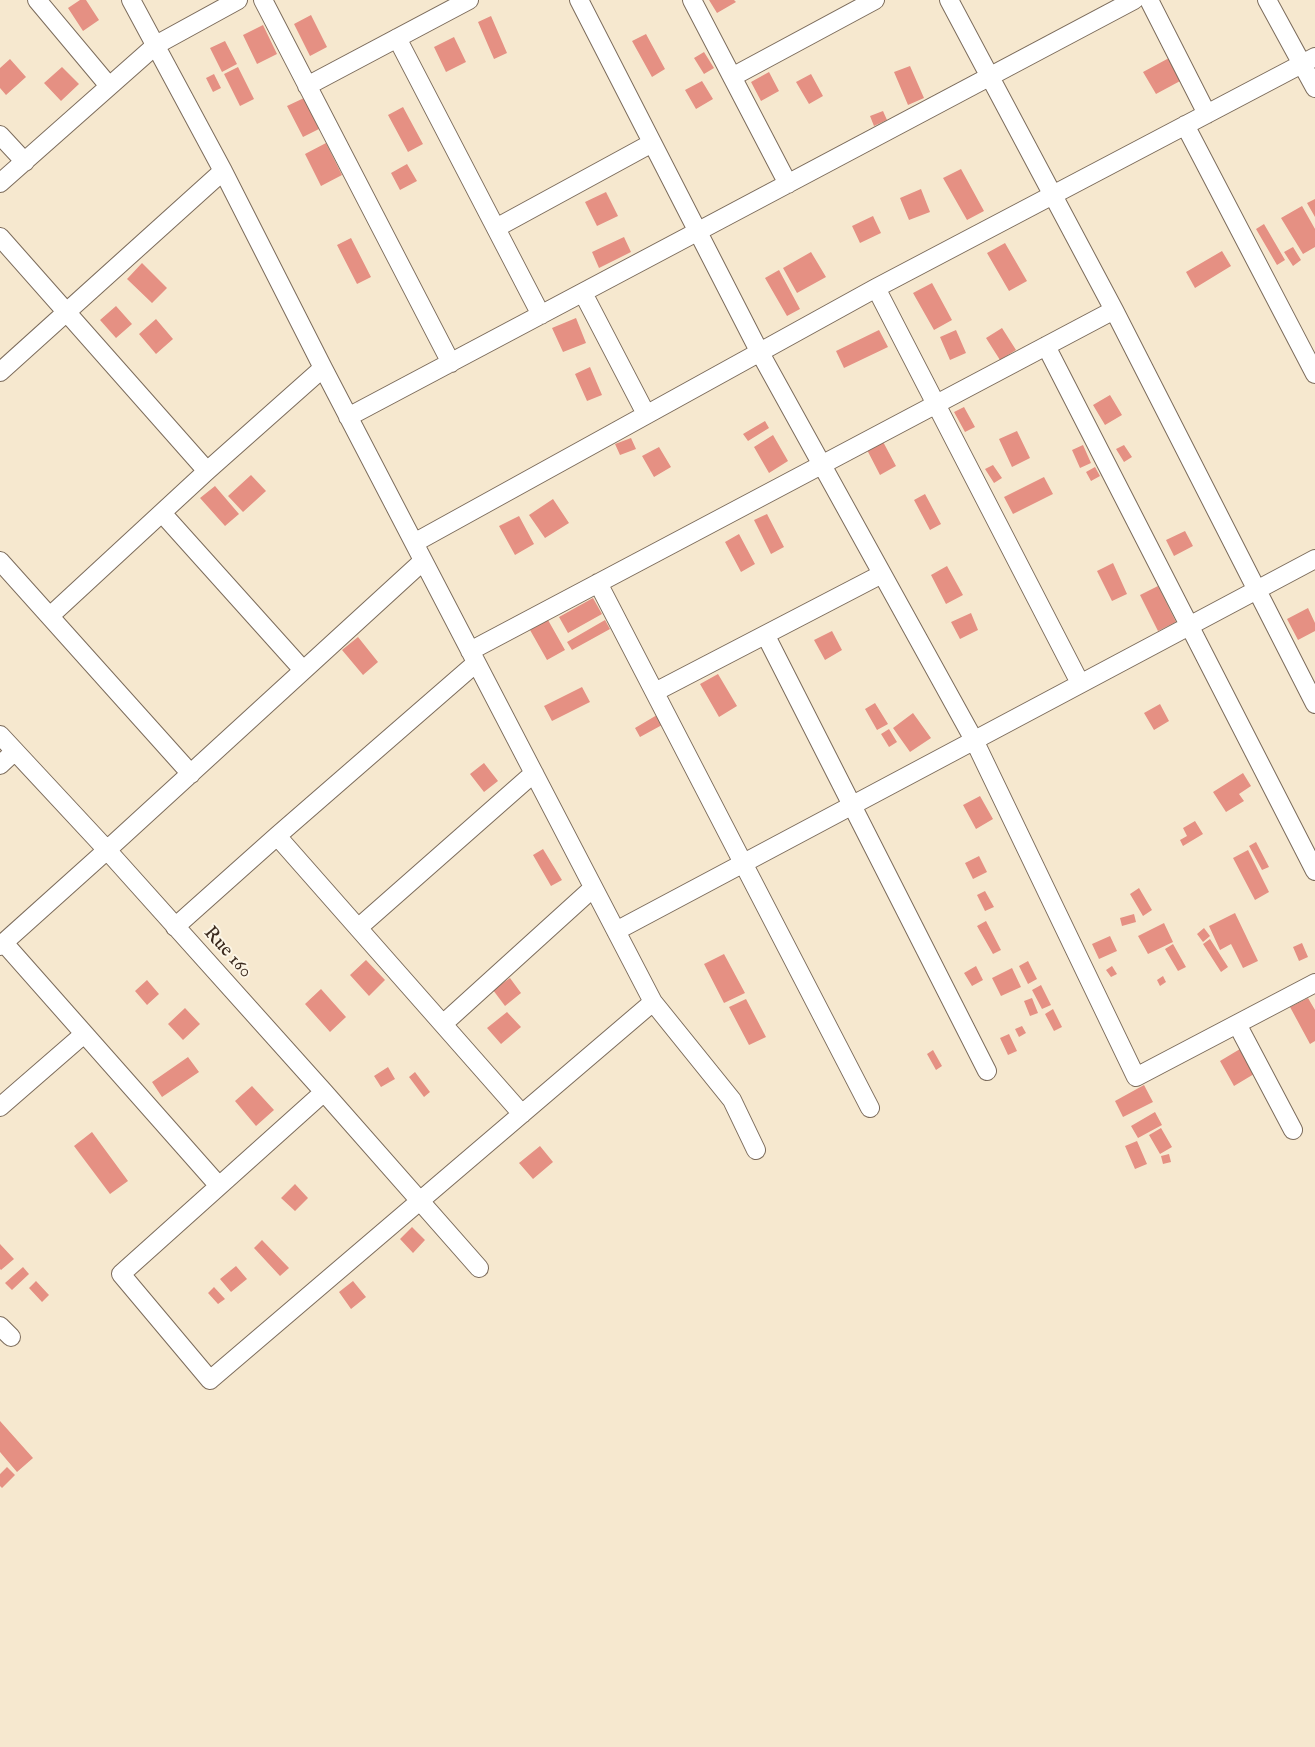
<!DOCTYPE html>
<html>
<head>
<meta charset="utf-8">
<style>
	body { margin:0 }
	canvas { display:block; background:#f6e8cf }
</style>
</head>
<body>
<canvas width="1315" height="1747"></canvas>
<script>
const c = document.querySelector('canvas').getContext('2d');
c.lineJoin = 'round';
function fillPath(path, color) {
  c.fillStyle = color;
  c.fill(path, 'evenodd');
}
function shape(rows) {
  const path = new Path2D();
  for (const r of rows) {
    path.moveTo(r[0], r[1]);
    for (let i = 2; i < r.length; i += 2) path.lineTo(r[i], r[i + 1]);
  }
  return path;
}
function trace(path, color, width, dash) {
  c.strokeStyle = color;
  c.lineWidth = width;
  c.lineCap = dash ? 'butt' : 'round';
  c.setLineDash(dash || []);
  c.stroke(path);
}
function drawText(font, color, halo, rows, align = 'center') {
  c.font = font + ' "IM FELL English",serif';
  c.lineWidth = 4;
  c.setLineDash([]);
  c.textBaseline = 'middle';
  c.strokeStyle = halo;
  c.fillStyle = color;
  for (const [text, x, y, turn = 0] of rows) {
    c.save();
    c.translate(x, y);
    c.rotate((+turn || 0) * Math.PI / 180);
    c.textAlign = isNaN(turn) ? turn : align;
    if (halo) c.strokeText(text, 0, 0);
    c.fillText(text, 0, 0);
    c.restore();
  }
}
const building = shape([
	[80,0,86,0,99,20,83,31,68,8],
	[709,0,734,0,736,2,717,13],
	[311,15,327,47,310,56,294,24],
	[491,16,507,53,494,59,478,22],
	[263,25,277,54,257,64,243,35],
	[646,34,665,69,652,77,632,41],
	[454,37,466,62,446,72,434,47],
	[225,41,237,64,222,72,210,48],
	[704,52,714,68,704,74,694,58],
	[1169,58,1182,80,1156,94,1143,72],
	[10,59,26,77,6,95,0,88,0,68],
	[910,66,924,98,908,105,894,72],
	[62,67,79,84,61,101,44,83],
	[238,67,254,99,240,106,224,74],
	[769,72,779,91,761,101,751,82],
	[214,74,221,88,213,92,206,78],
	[811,74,823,96,809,104,796,82],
	[702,81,713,99,696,109,685,90],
	[304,98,319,129,303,137,287,106],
	[403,107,423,144,408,152,388,115],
	[883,111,887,120,874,126,870,116],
	[326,143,342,175,321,186,305,154],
	[407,164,417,181,400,190,391,173],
	[961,169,984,211,967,220,943,178],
	[921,189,930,212,909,220,900,198],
	[606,192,618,216,597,226,585,202],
	[1315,199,1315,217,1307,203],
	[1302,206,1315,229,1315,247,1303,254,1281,218],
	[873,216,881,233,860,243,852,226],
	[1264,224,1285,260,1277,265,1256,229],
	[624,237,631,252,599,268,592,252],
	[351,238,371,277,357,284,337,245],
	[1005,243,1027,281,1009,291,987,253],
	[1293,247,1301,260,1293,266,1284,252],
	[1222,251,1231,266,1195,288,1186,272],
	[811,252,826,277,797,293,783,268],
	[142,263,167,288,152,303,127,279],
	[779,270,800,309,787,316,765,278],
	[932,283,952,320,934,330,913,293],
	[116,306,132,324,116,338,100,320],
	[576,318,586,343,563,352,552,328],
	[156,319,173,339,156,354,139,334],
	[1002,328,1016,350,1000,360,986,338],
	[879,330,888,347,844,368,836,351],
	[956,330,966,353,950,360,940,337],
	[590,367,602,395,587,401,575,374],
	[1110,395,1122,415,1105,425,1093,405],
	[964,407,975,427,965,432,954,412],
	[765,421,769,428,748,441,743,434],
	[1017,431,1030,458,1012,467,999,439],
	[773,435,788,461,769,473,754,447],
	[631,438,636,449,620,455,615,444],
	[881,438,896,466,880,475,865,446],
	[1083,445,1091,463,1080,468,1072,450],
	[1124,445,1132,457,1124,462,1116,449],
	[659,447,671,467,654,477,642,456],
	[993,465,1002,478,994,483,985,469],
	[1095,467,1100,476,1091,481,1086,472],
	[251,475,266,491,243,512,228,496],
	[1044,477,1053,494,1013,514,1004,497],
	[215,486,239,514,225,526,200,498],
	[925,494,941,524,930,530,914,500],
	[553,499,569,523,545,538,529,515],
	[767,514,784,547,771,554,754,520],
	[519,516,534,544,515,555,499,526],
	[1185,531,1193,546,1174,556,1166,540],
	[739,534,755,564,741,572,725,542],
	[1113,563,1127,594,1112,601,1097,571],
	[947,566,963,595,946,604,931,575],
	[1158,586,1176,622,1158,631,1140,595],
	[593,598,602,614,568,633,559,617],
	[1308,608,1315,623,1315,631,1298,640,1287,619],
	[971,613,978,630,960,639,951,622],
	[548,620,565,650,547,660,530,630],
	[605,620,610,629,572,650,567,642],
	[832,631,842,650,825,660,814,640],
	[358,637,378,662,363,675,342,650],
	[718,674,737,706,719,717,700,684],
	[582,687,590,702,552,721,544,706],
	[875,703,888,724,877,730,865,709],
	[1160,704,1169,721,1154,730,1144,713],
	[913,713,931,738,910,752,893,728],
	[657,715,662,725,640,737,635,728],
	[889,729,897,742,889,747,881,734],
	[484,763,498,781,484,792,470,774],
	[1243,773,1251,786,1239,794,1244,801,1226,812,1213,792],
	[980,796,993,819,976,829,963,805],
	[1195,821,1203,834,1183,846,1180,840,1187,836,1183,828],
	[1256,842,1269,867,1262,870,1249,846],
	[543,849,562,880,551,886,533,855],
	[1248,850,1269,892,1255,900,1233,858],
	[979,856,987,872,973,879,965,863],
	[1139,888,1152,910,1143,916,1130,894],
	[985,891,994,907,985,911,977,895],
	[1235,913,1258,961,1243,968,1231,944,1220,950,1209,926],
	[1134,914,1136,922,1122,926,1120,918],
	[986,921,1001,950,993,954,977,926],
	[1164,923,1173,942,1148,954,1138,936],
	[1204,928,1210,936,1203,942,1197,934],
	[1110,936,1117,951,1099,959,1092,944],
	[1210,939,1228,967,1221,972,1203,944],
	[1302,943,1308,957,1299,961,1293,947],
	[1173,944,1186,967,1178,971,1165,949],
	[724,954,745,993,724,1003,704,964],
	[366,960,385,980,369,996,350,975],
	[1028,961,1037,979,1028,984,1019,966],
	[976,966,983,980,972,986,964,973],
	[1112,966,1117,974,1111,977,1106,970],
	[1012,968,1021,987,1001,996,992,978],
	[1163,976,1166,982,1160,986,1157,980],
	[510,978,521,993,505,1006,493,990],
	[147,980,159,994,147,1005,135,991],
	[1041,985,1051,1005,1042,1009,1032,990],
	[321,989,346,1017,330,1032,305,1004],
	[1032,998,1038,1013,1030,1016,1024,1001],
	[1308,998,1315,1010,1315,1041,1310,1044,1290,1007],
	[746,999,766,1037,749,1045,729,1007],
	[185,1008,200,1024,183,1040,168,1024],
	[1053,1009,1062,1027,1054,1031,1045,1014],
	[507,1012,521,1027,501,1044,487,1028],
	[1022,1026,1026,1033,1019,1037,1015,1029],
	[1009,1034,1017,1051,1008,1055,1000,1038],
	[1240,1049,1254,1074,1234,1086,1220,1061],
	[933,1050,942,1066,936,1070,927,1054],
	[188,1057,199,1072,162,1097,152,1082],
	[388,1067,395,1079,381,1087,374,1076],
	[415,1072,430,1092,424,1097,409,1077],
	[1144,1085,1153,1102,1123,1117,1115,1101],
	[252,1086,274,1110,256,1126,235,1101],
	[1155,1112,1162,1125,1138,1138,1131,1126],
	[1161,1128,1172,1147,1160,1154,1149,1135],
	[92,1132,128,1181,110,1194,74,1146],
	[1137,1141,1147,1164,1135,1169,1125,1146],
	[540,1146,553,1162,533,1179,519,1163],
	[1169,1154,1171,1162,1163,1164,1161,1156],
	[295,1184,308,1198,295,1211,281,1198],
	[412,1227,425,1240,413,1253,400,1239],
	[262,1240,289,1268,280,1276,254,1248],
	[0,1244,14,1259,1,1270,0,1269],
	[236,1266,247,1279,231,1292,220,1279],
	[23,1267,29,1274,12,1290,5,1283],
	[36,1281,49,1295,42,1302,29,1288],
	[353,1281,366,1297,351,1309,339,1292],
	[214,1287,225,1299,218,1304,208,1293],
	[0,1421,33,1458,17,1472,0,1452],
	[7,1467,15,1475,2,1488,0,1486,0,1474]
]);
const minor = shape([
	[37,0,109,86],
	[131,0,223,171,323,368,653,1002,732,1100,756,1150],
	[263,0,451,363],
	[579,0,759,351,974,740,1136,1077,1315,983],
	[692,0,788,184],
	[949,0,1114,310,1315,704],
	[1149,0,1207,114],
	[1267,0,1315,88],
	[397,38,541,315],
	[732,77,875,0],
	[307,86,469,0],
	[1185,125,1315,374],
	[0,135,25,162],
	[0,183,156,45,238,0],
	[496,228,652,143],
	[0,237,207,471],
	[876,288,1080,683],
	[583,293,646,414],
	[1046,346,1315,871],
	[0,372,223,171],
	[348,417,1134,0],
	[162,513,303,670],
	[414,543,876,288,1315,57],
	[0,561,191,774],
	[598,583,870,1108],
	[50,616,207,471,323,368],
	[766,636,987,1071],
	[470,651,1114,310],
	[655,692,882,574],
	[0,735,107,850,324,1092,479,1268],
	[0,765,15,751],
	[277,836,522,1114],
	[175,927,277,836,476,663],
	[358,928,534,773],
	[616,931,1315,559],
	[4,943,219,1186],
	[0,946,107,850,423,561],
	[443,1024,593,888],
	[1237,1024,1293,1130],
	[324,1092,121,1274,210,1380,653,1002],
	[0,1107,84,1034],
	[0,1326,11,1337]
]);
const streetNames = [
	["Rue 160",227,953,48]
];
fillPath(building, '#e59083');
trace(minor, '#7c6c5c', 20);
trace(minor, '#fff', 18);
drawText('19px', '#3b2a1e', '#fcf5e5', streetNames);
</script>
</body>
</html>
